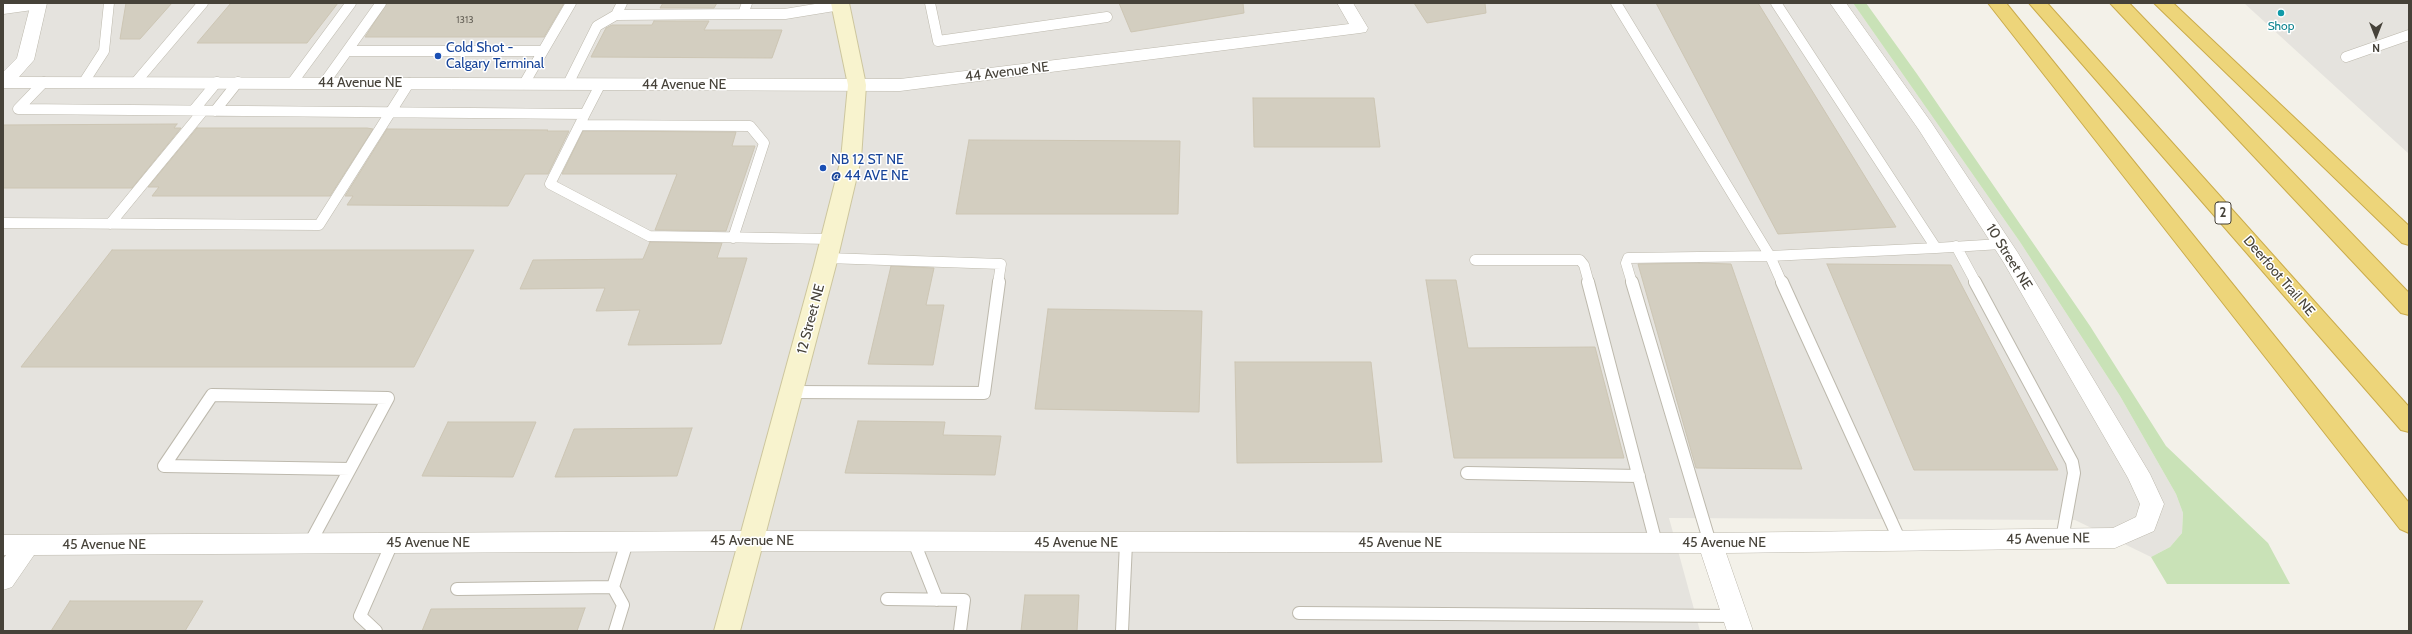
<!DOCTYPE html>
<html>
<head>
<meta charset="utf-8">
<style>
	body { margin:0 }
	#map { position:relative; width:2412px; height:634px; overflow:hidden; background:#f3f1e9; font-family:Cabin,sans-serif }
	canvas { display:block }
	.frame { position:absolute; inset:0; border:4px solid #464239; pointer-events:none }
	.north { position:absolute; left:2356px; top:16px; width:40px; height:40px; -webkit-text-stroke:3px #fff; paint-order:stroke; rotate:180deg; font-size:11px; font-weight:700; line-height:16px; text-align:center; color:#464239 }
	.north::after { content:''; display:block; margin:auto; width:14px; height:18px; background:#464239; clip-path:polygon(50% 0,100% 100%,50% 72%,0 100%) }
</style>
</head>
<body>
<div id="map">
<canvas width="2412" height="634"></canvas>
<div class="frame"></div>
<div class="north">N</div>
</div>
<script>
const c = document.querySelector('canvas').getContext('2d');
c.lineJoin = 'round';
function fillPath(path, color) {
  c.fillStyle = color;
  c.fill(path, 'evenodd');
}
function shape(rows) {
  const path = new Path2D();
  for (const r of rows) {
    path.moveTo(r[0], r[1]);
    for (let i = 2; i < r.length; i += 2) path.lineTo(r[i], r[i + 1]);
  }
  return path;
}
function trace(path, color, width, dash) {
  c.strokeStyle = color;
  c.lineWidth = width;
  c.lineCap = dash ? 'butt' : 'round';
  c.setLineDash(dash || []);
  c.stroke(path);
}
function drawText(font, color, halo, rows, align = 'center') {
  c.font = font + ' Cabin,sans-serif';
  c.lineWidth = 3;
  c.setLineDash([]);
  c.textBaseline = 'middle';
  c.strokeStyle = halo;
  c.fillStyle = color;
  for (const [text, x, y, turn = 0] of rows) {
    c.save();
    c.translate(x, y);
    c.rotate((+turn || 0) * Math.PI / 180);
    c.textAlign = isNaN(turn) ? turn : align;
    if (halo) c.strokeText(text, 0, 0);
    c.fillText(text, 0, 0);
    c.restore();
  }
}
const industrial = shape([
	[3,3,1853,3,2020,242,2120,396,2176,494,2183,513,2182,533,2170,547,2151,557,2075,520,1669,518,1700,631,3,631],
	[2244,3,2409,3,2409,154]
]);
const green = shape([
	[1853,3,1866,3,1917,74,2090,326,2166,446,2268,543,2290,584,2167,584,2151,557,2170,547,2182,533,2183,513,2176,494,2120,396,2020,242]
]);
const building = shape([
	[126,3,172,3,140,39,120,39,126,3],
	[231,3,338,3,307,43,197,43,231,3],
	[387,3,564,3,544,37,365,37,387,3],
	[663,3,717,3,714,8,660,8,663,3],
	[1119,3,1243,3,1244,13,1131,32,1119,3],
	[1414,3,1485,3,1486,13,1427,23,1414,3],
	[1656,3,1758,3,1896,227,1778,234,1656,3],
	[654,21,709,21,704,30,782,30,772,58,591,57,606,28,612,25,652,25,654,21],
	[1253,98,1374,98,1380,147,1254,147,1253,98],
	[177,124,174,128,181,128,132,188,3,188,3,125,177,124],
	[197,128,367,128,373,129,330,196,152,196,159,187,148,187,197,128],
	[387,129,548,130,547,131,569,131,548,174,525,174,508,206,347,205,353,196,345,196,387,129],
	[583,131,736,132,732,146,755,146,726,231,655,230,677,174,562,174,583,131],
	[969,140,1180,141,1178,214,956,214,969,140],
	[650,242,722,243,717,258,747,258,721,344,628,345,640,310,596,311,605,288,520,289,533,260,643,259,650,242],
	[112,250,474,250,414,367,21,367,112,250],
	[1699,263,1731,264,1802,469,1696,468,1638,264,1699,263],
	[1827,264,1951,265,2058,470,1914,470,1827,264],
	[891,266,934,268,926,305,944,305,933,365,868,364,891,266],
	[1426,280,1456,280,1468,348,1595,347,1624,458,1454,458,1426,280],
	[1048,309,1202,311,1199,412,1035,409,1048,309],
	[1235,362,1371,362,1382,462,1237,463,1235,362],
	[858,421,945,422,943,435,1001,436,995,475,845,473,858,421],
	[448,422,536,422,513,477,422,476,448,422],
	[692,428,677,476,555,477,574,429,692,428],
	[1025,595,1079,595,1077,631,1021,631,1025,595],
	[70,601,203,601,185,631,51,631,70,601],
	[585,608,577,631,422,631,431,609,585,608]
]);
const laneFar1 = shape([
	[622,3,616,15,743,14],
	[747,3,743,14,785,14,840,5],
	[930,3,938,41,1107,17],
	[1616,3,1770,256,1782,283],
	[3,9,39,4],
	[347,51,381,3],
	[543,51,571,3],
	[2346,57,2409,35],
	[44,82,18,109,585,114,600,85],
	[84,82,104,51,109,3],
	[136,82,203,3],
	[292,83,351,3],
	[324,83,347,51,543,51,524,84],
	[568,84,597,26,616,15],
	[193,111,217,82],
	[215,111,238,82],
	[585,114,550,184,649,236,832,239],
	[581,125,750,126,764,143,733,238],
	[3,223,319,225,409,83],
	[110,224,203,111],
	[1956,246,1976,283],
	[1936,248,2001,244],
	[827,258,1001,264,998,283],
	[1475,260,1580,260,1584,265,1589,283],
	[1632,283,1626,263,1628,258,1770,256,1936,248,1776,3]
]);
const lane = shape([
	[1588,282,1656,543],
	[1632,282,1710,543],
	[1782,282,1900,541],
	[1975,282,2072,462,2074,473,2062,539],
	[792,392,984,393,999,282],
	[212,395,388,398,350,469,164,466,212,395],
	[1467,473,1639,476],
	[914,542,937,600],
	[310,543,350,469],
	[457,589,613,587],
	[887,599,964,600,960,631],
	[1299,613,1736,616],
	[376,631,360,616,392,543],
	[615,631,623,605,613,587,627,542],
	[1122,631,1126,543]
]);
const street = shape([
	[31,3,47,3,34,60,19,77,900,79,1349,24,1337,3,1353,3,1368,28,1366,32,1360,33,900,91,3,88,3,72,17,58,31,3],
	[1830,3,1846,3,1931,122,2018,253,2150,474,2164,504,2154,531,2115,548,1726,553,1753,631,1727,631,1701,553,752,551,34,555,12,587,3,590,3,559,6,555,3,555,3,535,752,531,1710,533,2113,528,2136,517,2140,504,2128,478,2004,263,1919,130,1830,3]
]);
const secondary = shape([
	[831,3,849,3,866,85,861,159,836,265,740,631,714,631,814,265,841,159,848,85,831,3]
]);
const highway = shape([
	[1988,3,2006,3,2409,503,2409,533,2400,529,1988,3],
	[2029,3,2047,3,2409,407,2409,432,2401,430,2029,3],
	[2110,3,2129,3,2409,293,2409,315,2401,313,2110,3],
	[2154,3,2173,3,2409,226,2409,245,2402,243,2154,3]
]);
const markers = [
	[2281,13,4,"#0f9aa8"],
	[438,56,4,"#1a4fb4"],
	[823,168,4,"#1a4fb4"]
];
const farNumbernames = [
	["1313",465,20]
];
const farCulturenames = [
	["Shop",2281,26]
];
const shields = [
	[2223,213,16]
];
const shieldNames = [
	["2",2223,213]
];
const transitNames = [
	["Cold Shot -",446,48],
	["Calgary Terminal",446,64],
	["NB 12 ST NE",831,160],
	["@ 44 AVE NE",831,176]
];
const streetNames = [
	["44 Avenue NE",1007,72,-7],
	["44 Avenue NE",360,83],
	["44 Avenue NE",684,85],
	["10 Street NE",2009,257,58],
	["Deerfoot Trail NE",2279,276,49],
	["12 Street NE",811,319,-75],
	["45 Avenue NE",2048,539,-1],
	["45 Avenue NE",752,541],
	["45 Avenue NE",428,543],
	["45 Avenue NE",1076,543],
	["45 Avenue NE",1400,543],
	["45 Avenue NE",1724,543],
	["45 Avenue NE",104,545]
];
fillPath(industrial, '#e5e3de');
fillPath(green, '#c9e2b7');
fillPath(building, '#d3cec0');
trace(building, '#cdc6b4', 1);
trace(laneFar1, '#bdb9ad', 11);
trace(lane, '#bdb9ad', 14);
trace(street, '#bdb9ad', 1);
trace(secondary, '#cdc69e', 2);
trace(highway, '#cbac4b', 2);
trace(laneFar1, '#fff', 10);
trace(lane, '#fff', 12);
fillPath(street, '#fff');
fillPath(secondary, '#f8f3ce');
fillPath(highway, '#edd57a');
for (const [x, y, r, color] of markers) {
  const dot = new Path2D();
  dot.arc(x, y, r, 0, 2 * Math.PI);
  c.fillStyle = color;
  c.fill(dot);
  trace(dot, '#fff', 1.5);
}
drawText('10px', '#69655b', null, farNumbernames);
drawText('12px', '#0d838f', '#fff', farCulturenames);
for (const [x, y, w] of shields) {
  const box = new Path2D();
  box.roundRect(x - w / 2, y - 11, w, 22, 3);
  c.fillStyle = '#fff';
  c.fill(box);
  trace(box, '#464239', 1);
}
drawText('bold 13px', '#464239', null, shieldNames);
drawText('14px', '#164399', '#fff', transitNames, 'left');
drawText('14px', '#464239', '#fff', streetNames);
</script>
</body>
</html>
